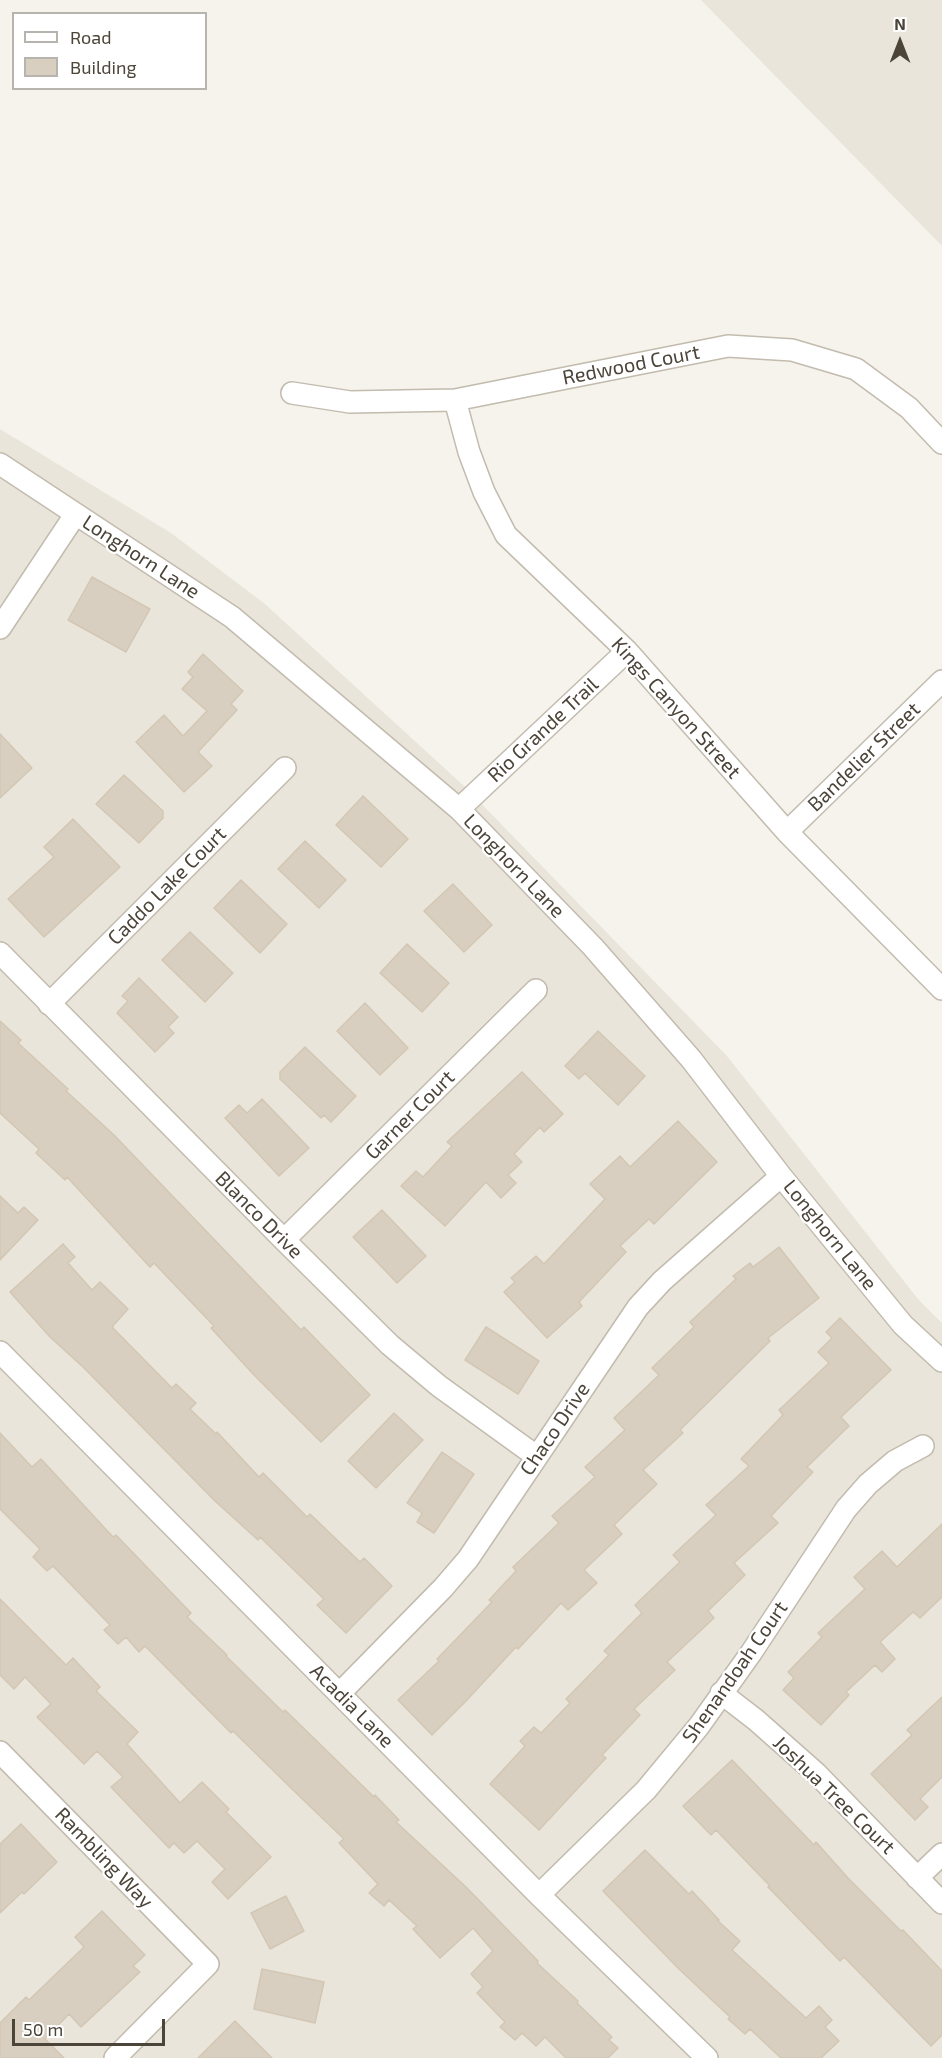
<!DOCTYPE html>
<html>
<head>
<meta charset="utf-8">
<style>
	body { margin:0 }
	#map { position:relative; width:942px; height:2058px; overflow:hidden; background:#f6f3ec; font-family:"Exo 2",sans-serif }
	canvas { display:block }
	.legend { position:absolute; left:12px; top:12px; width:195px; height:78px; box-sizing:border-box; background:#fff; border:2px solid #b7b4b0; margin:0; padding:8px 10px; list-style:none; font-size:18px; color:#4b4439 }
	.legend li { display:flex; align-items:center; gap:12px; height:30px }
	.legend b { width:30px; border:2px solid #b7b4b0 }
	.north { position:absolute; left:870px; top:12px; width:60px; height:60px; -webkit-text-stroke:4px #fff; paint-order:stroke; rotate:0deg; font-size:16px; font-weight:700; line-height:24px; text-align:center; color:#4b4439 }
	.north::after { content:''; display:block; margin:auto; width:21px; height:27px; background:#4b4439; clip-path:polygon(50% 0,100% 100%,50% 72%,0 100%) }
	.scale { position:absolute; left:12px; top:2019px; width:153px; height:27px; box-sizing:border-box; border:3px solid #4b4439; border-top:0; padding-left:8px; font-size:18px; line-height:21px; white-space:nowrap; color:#4b4439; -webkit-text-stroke:4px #fff; paint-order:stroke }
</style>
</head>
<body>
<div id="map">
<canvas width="942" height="2058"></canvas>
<ul class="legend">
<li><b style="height:8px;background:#fff"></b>Road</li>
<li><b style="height:16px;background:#d8cfc1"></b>Building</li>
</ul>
<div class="north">N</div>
<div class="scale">50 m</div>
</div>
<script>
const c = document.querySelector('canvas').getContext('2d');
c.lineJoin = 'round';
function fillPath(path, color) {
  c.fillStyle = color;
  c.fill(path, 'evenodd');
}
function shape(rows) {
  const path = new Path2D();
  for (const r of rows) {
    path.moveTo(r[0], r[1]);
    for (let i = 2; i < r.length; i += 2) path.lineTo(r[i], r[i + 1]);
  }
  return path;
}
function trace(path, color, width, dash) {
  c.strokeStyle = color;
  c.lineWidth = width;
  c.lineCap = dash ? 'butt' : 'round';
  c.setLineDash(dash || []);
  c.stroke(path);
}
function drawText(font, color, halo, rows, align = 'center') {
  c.font = font + ' "Exo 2",sans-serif';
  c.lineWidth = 4.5;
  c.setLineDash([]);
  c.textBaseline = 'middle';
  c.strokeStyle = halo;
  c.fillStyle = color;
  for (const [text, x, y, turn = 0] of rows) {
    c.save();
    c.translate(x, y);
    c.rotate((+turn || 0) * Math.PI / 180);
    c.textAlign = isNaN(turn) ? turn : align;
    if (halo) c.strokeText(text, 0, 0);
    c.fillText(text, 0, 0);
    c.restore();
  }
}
const residential = shape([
	[701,0,942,0,942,246],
	[0,429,171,533,265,604,464,786,727,1056,918,1299,942,1323,942,2058,0,2058]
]);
const building = shape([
	[92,577,150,609,126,652,68,620,92,577],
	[203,654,243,691,231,704,237,710,198,752,212,766,184,792,136,742,164,715,183,736,207,711,182,689,193,677,188,672,203,654],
	[0,734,32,768,0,798,0,734],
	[124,775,163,811,163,818,139,843,96,804,124,775],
	[363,796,408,839,381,867,336,825,363,796],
	[73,819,120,867,44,937,8,899,54,857,44,847,73,819],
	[305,841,346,880,319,908,278,869,305,841],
	[241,880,287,924,260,953,214,908,241,880],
	[453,884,492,925,464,952,424,911,453,884],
	[190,932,233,973,205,1002,162,960,190,932],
	[407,944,449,983,422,1012,380,973,407,944],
	[139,978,178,1017,168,1027,174,1033,155,1052,117,1013,128,1001,122,996,139,978],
	[365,1003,408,1048,380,1075,337,1031,365,1003],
	[0,1021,21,1040,18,1043,68,1089,66,1091,114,1135,301,1330,304,1327,370,1395,321,1442,254,1375,211,1328,214,1326,154,1263,150,1267,67,1177,65,1180,36,1153,39,1149,0,1113,0,1021],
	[598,1031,645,1076,618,1105,585,1073,579,1079,565,1066,598,1031],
	[305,1047,356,1096,331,1122,324,1115,321,1118,280,1079,280,1072,305,1047],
	[522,1072,563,1114,544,1132,540,1127,514,1154,522,1162,508,1175,516,1183,501,1198,486,1182,445,1226,401,1186,416,1171,423,1177,452,1146,447,1142,522,1072],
	[262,1099,309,1148,279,1176,225,1118,239,1105,247,1113,262,1099],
	[678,1121,717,1162,654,1224,649,1219,620,1246,626,1252,579,1302,582,1306,547,1338,504,1292,515,1282,511,1278,536,1256,544,1264,605,1199,590,1184,620,1156,630,1167,678,1121],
	[0,1196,18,1213,24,1207,38,1220,0,1260,0,1196],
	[382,1210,426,1256,397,1283,353,1237,382,1210],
	[63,1244,75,1257,68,1263,92,1290,100,1282,128,1309,112,1327,172,1388,176,1384,196,1403,190,1409,216,1434,217,1432,259,1477,263,1473,307,1517,310,1514,360,1562,364,1558,392,1586,346,1633,317,1605,324,1599,260,1537,258,1540,215,1501,83,1367,50,1337,10,1292,63,1244],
	[779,1247,819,1298,768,1338,770,1341,680,1430,683,1433,643,1470,657,1484,614,1525,622,1534,584,1570,597,1583,568,1610,561,1603,518,1649,516,1647,466,1701,432,1735,398,1700,439,1661,437,1659,492,1602,489,1600,516,1571,513,1567,559,1523,552,1516,595,1477,585,1467,625,1430,614,1418,659,1375,652,1368,694,1327,690,1322,736,1279,733,1276,750,1263,753,1267,779,1247],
	[840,1318,891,1370,841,1417,849,1426,807,1467,813,1472,771,1516,778,1523,734,1563,745,1575,708,1611,714,1618,667,1662,675,1670,634,1709,640,1715,602,1755,606,1758,539,1830,490,1784,525,1746,520,1741,534,1727,541,1733,570,1703,566,1699,609,1655,604,1651,642,1613,635,1605,680,1562,673,1555,716,1515,706,1505,749,1466,741,1459,783,1415,779,1410,829,1363,818,1352,832,1338,826,1332,840,1318],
	[486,1327,539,1361,518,1394,465,1360,486,1327],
	[394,1413,423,1440,376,1488,348,1461,394,1413],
	[0,1433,32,1467,41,1459,113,1537,116,1535,191,1613,187,1617,227,1655,226,1656,283,1712,285,1710,374,1797,375,1795,399,1820,396,1822,466,1887,538,1961,537,1963,578,2001,577,2003,612,2037,609,2040,618,2048,608,2058,566,2058,545,2037,536,2046,522,2033,515,2040,500,2027,505,2022,477,1993,483,1987,471,1974,493,1951,473,1928,440,1958,413,1929,417,1926,389,1900,384,1906,369,1893,378,1884,339,1843,344,1839,292,1789,233,1731,231,1733,145,1646,139,1652,126,1637,118,1644,104,1630,110,1625,53,1566,47,1571,33,1557,40,1549,0,1509,0,1433],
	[442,1452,474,1474,434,1533,417,1522,422,1513,407,1503,442,1452],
	[942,1524,942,1597,920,1618,913,1612,880,1642,895,1659,882,1672,875,1665,846,1692,849,1695,821,1725,783,1690,794,1678,788,1672,822,1637,818,1633,865,1589,854,1577,882,1551,897,1567,942,1524],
	[0,1599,66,1665,73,1658,100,1687,96,1691,138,1732,127,1744,180,1803,202,1782,229,1809,226,1812,271,1857,228,1899,212,1882,225,1869,197,1841,184,1853,174,1843,169,1848,111,1787,123,1777,97,1751,84,1764,37,1717,51,1704,25,1677,14,1689,0,1675,0,1599],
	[942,1697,942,1777,920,1799,928,1807,915,1820,871,1774,912,1735,907,1730,942,1697],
	[732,1760,814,1845,816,1842,848,1878,901,1931,903,1930,942,1971,942,2035,931,2046,844,1957,840,1961,768,1887,770,1886,716,1830,711,1835,683,1806,732,1760],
	[21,1824,57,1862,24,1894,22,1892,0,1913,0,1844,21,1824],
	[645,1850,689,1894,692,1891,719,1920,718,1921,740,1941,732,1950,806,2018,819,2006,832,2020,825,2027,839,2041,821,2058,781,2058,750,2029,745,2034,728,2019,730,2017,679,1969,603,1891,645,1850],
	[286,1896,304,1931,270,1949,251,1913,286,1896],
	[102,1911,145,1955,133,1966,140,1972,81,2027,69,2014,45,2039,64,2058,0,2058,0,2023,26,1997,29,2000,84,1947,75,1937,102,1911],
	[262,1969,324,1982,315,2023,254,2009,262,1969],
	[235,2021,272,2058,198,2058,235,2021]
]);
const minor = shape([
	[292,393,350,402,455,400,728,346,792,350,856,369,909,408,942,443],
	[455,400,469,452,484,492,506,535,627,651,787,832,942,989],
	[0,464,232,617,459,809,593,947,691,1059,781,1176,903,1325,942,1361],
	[0,628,75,515],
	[459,809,627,651],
	[787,832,942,681],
	[0,953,284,1240,390,1345,439,1386,536,1456],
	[49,1004,285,768],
	[284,1240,536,990],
	[0,1352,539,1895,707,2058],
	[340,1693,443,1588,468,1559,638,1307,662,1281,781,1176],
	[721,1693,756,1720,817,1774,942,1903],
	[0,1752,208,1964,115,2058],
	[917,1878,942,1854],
	[539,1895,646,1790,699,1726,751,1653,846,1509,868,1484,895,1461,923,1446]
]);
const streetNames = [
	["Redwood Court",631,365,-11],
	["Longhorn Lane",141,557,33],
	["Kings Canyon Street",676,708,48],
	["Rio Grande Trail",543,730,-43],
	["Bandelier Street",864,757,-44],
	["Longhorn Lane",514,866,46],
	["Caddo Lake Court",167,886,-45],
	["Garner Court",410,1115,-45],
	["Blanco Drive",259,1215,45],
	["Longhorn Lane",830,1235,51],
	["Chaco Drive",555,1429,-56],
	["Shenandoah Court",735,1672,-55],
	["Acadia Lane",352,1706,45],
	["Joshua Tree Court",834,1795,44],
	["Rambling Way",104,1858,46]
];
fillPath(residential, '#eae5da');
fillPath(building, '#d8cfc1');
trace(building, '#d3c7b4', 1.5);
trace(minor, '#c2bbae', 24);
trace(minor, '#fff', 21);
drawText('20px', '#4b4439', '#fff', streetNames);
</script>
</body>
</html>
